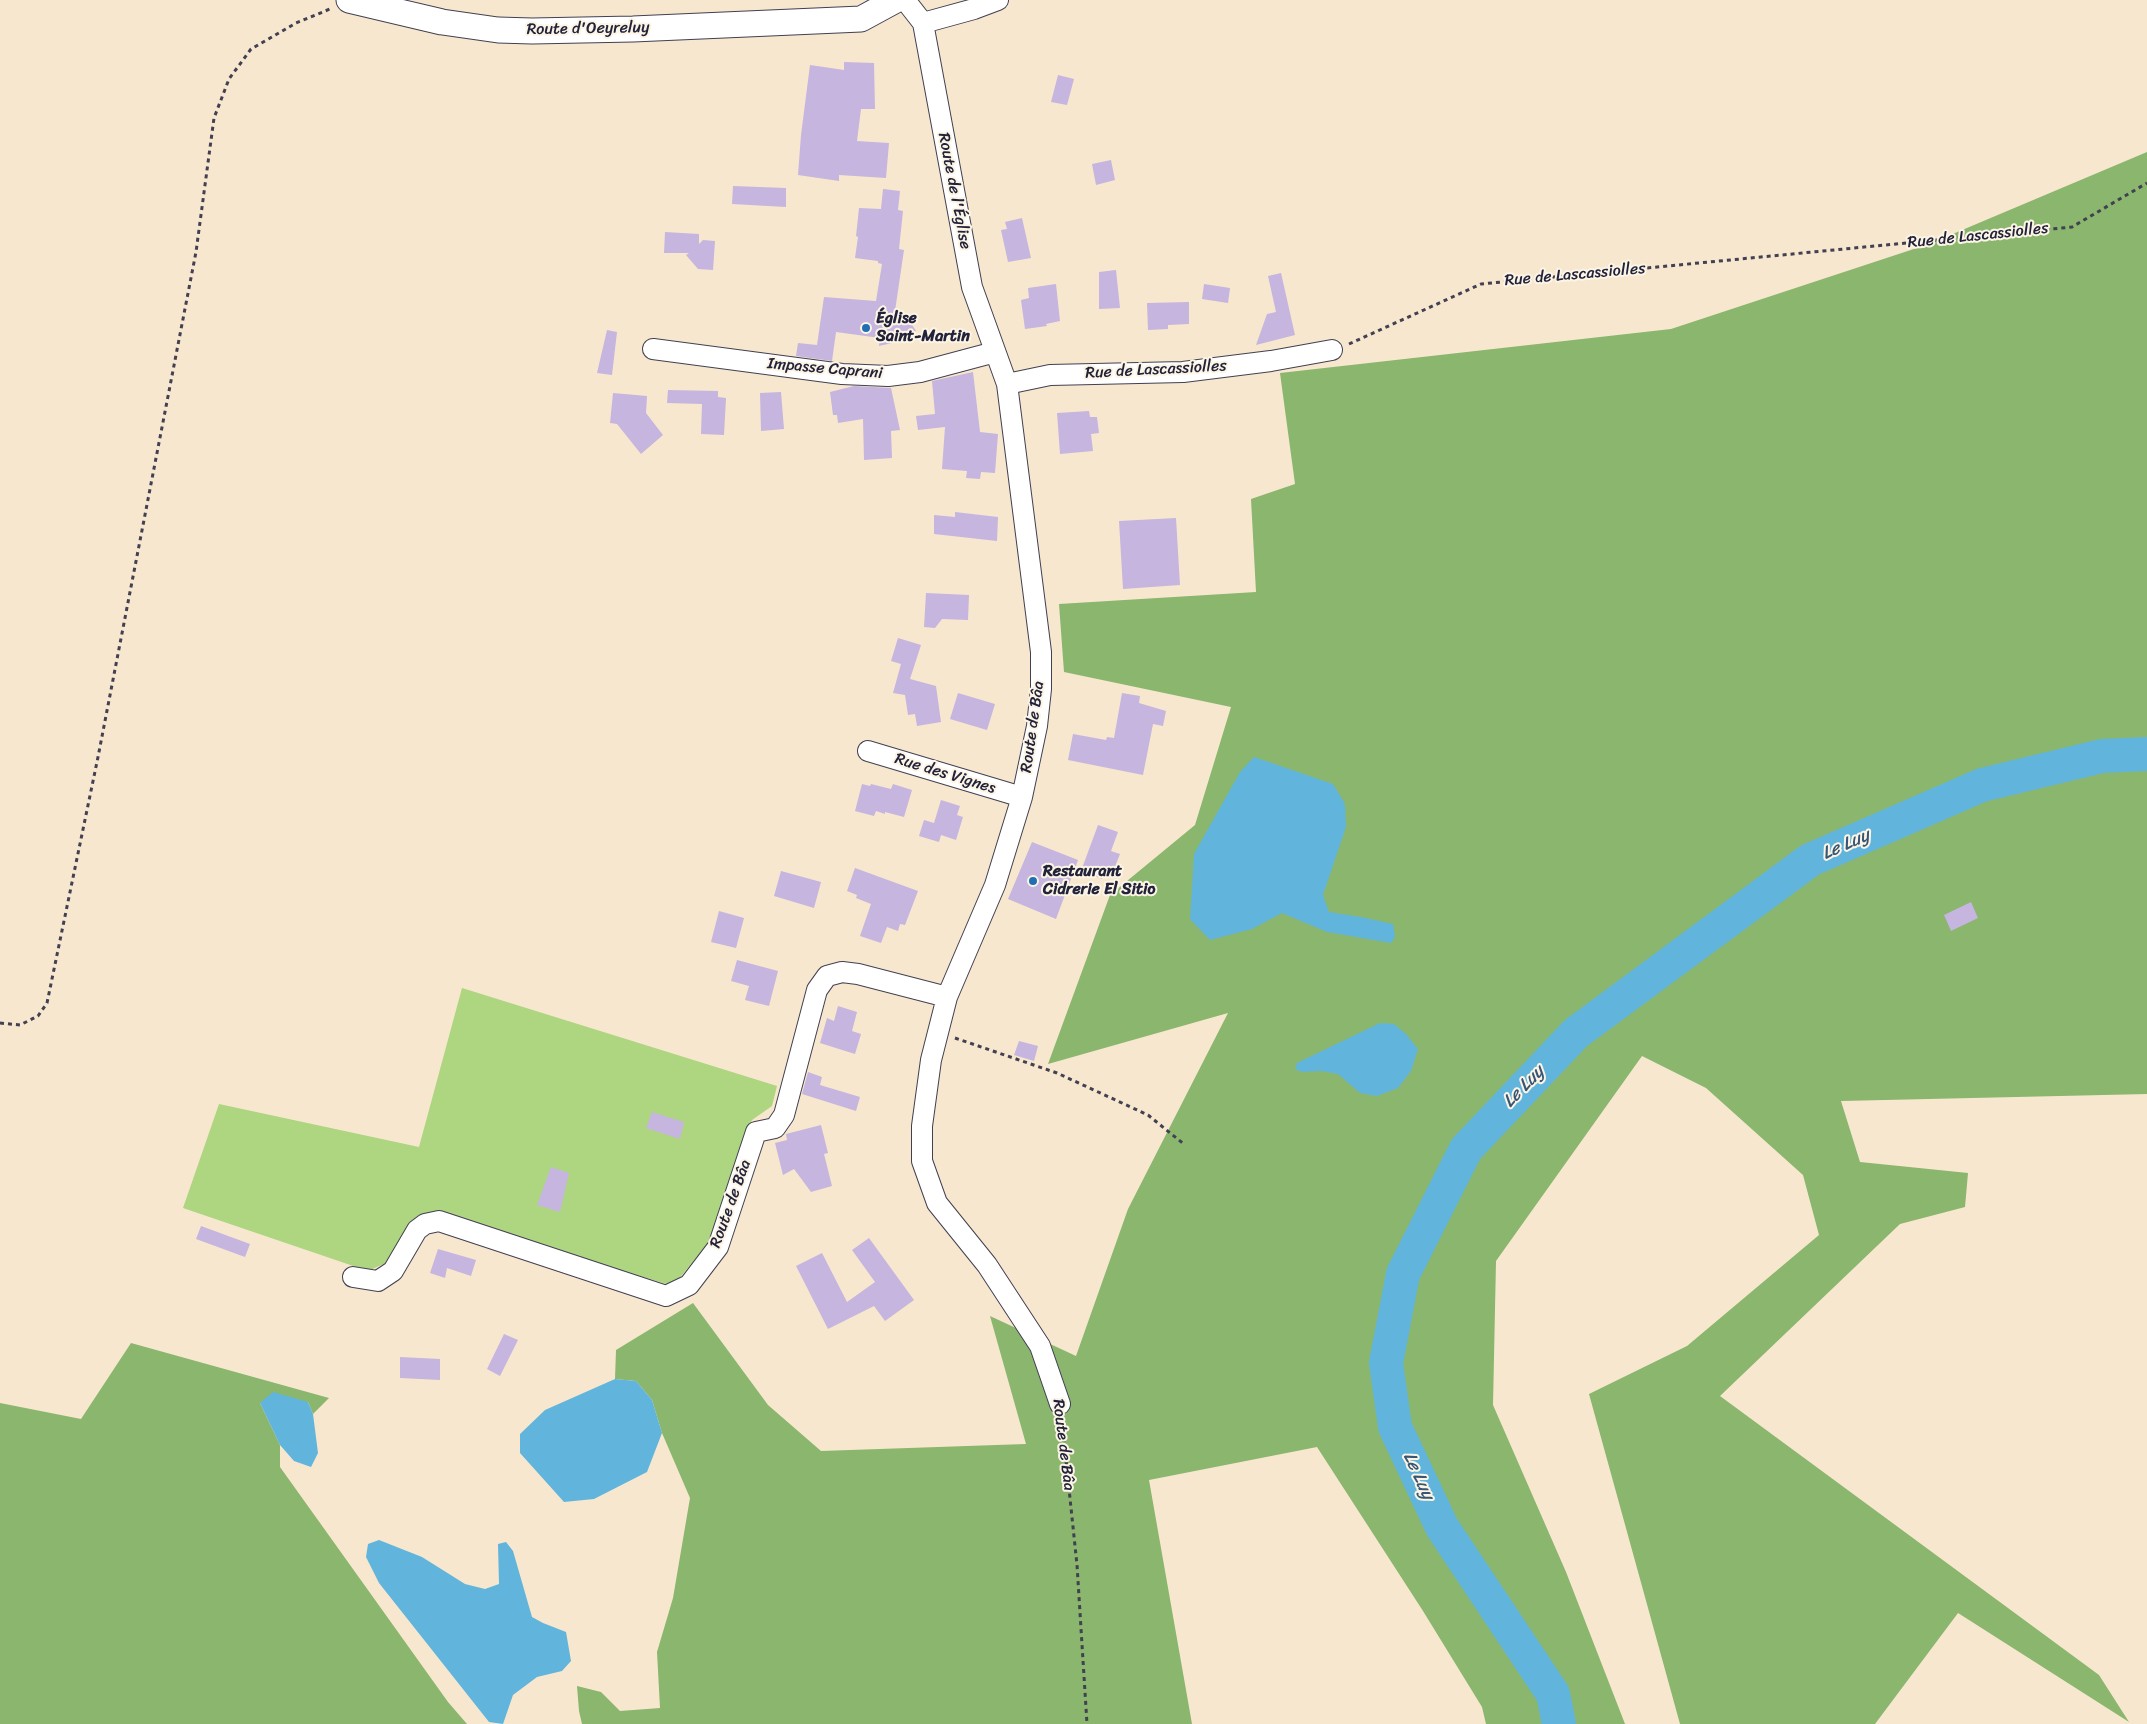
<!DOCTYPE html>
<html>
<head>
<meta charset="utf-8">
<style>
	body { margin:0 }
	canvas { display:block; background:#f6e7ce }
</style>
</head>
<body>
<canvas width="2147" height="1724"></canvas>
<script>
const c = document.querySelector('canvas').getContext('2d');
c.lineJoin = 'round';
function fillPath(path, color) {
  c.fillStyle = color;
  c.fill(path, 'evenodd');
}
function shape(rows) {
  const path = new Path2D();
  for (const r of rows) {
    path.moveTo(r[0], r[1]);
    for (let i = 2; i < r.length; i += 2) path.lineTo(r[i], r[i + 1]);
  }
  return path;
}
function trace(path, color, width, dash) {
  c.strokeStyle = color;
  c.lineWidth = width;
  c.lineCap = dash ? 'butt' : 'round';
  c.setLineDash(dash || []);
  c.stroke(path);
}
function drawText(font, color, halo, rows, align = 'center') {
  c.font = font + ' Sriracha,sans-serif';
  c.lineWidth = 4;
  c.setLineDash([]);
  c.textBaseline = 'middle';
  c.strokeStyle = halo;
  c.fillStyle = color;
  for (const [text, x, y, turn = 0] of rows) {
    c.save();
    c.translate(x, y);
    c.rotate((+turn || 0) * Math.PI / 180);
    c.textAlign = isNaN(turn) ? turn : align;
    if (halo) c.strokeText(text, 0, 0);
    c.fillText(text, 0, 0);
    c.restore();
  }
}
const green = shape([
	[462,988,777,1086,772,1106,752,1120,713,1237,673,1286,432,1213,390,1261,368,1271,183,1208,219,1104,419,1147]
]);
const forest = shape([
	[2147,152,2147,1094,1841,1101,1860,1162,1968,1173,1965,1207,1900,1224,1720,1396,2099,1675,2129,1722,1958,1613,1875,1724,1680,1724,1589,1394,1687,1346,1819,1235,1803,1175,1706,1088,1642,1056,1496,1261,1493,1405,1566,1572,1625,1724,1486,1724,1482,1707,1423,1611,1317,1447,1149,1480,1192,1724,582,1724,579,1711,577,1686,601,1692,620,1711,660,1708,657,1652,673,1598,690,1498,662,1433,652,1400,636,1381,615,1379,616,1350,693,1303,768,1405,821,1451,1026,1444,990,1316,1076,1356,1128,1209,1228,1013,1048,1064,1110,895,1195,825,1231,707,1064,672,1059,604,1256,592,1251,499,1295,484,1280,373,1671,329,1929,244],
	[131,1343,329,1398,313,1414,308,1402,260,1403,280,1445,280,1467,448,1702,467,1724,0,1724,0,1403,81,1419]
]);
const water = shape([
	[1254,757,1333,784,1345,804,1346,827,1323,895,1329,912,1361,917,1393,924,1395,937,1391,943,1327,932,1282,913,1252,929,1210,940,1190,919,1194,854,1240,772],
	[1380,1023,1394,1024,1406,1034,1418,1049,1411,1071,1398,1088,1377,1096,1360,1093,1338,1074,1321,1071,1302,1072,1295,1069,1297,1063],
	[615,1379,636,1381,652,1400,662,1433,647,1472,594,1499,564,1502,520,1453,520,1434,545,1410],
	[273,1392,308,1402,313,1414,318,1453,311,1467,294,1461,280,1445,260,1403],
	[379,1540,422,1557,465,1584,485,1589,499,1584,498,1544,506,1542,513,1551,532,1617,543,1623,566,1632,571,1661,562,1671,537,1677,513,1695,503,1724,489,1722,379,1583,366,1557,368,1544]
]);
const river = shape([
	[1559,1724,1553,1694,1442,1527,1395,1427,1386,1363,1403,1274,1466,1149,1576,1033,1810,860,1982,785,2102,756,2147,754]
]);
const building = shape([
	[844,62,874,63,875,109,861,109,857,141,889,143,886,178,839,175,839,181,798,175,801,135,810,65,844,70],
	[1058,75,1074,79,1067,105,1051,102],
	[1111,160,1115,180,1096,185,1092,164],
	[733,186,786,188,786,207,732,204],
	[883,189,900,191,898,210,903,211,899,249,904,250,895,311,909,320,916,331,905,340,879,346,880,338,836,332,832,361,796,356,798,343,817,345,824,297,876,301,882,264,878,263,878,261,855,258,858,237,856,236,859,208,881,209],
	[1022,218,1031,258,1008,262,1001,230,1007,229,1005,222],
	[665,232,699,234,699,244,703,240,715,241,713,270,698,269,686,255,689,253,664,253],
	[1116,270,1120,308,1099,309,1099,272],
	[1281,273,1295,335,1256,345,1267,314,1276,312,1268,276],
	[1056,284,1060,321,1046,324,1047,326,1025,329,1021,300,1029,298,1028,288],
	[1204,284,1230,288,1228,303,1202,299],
	[1189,302,1189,324,1168,325,1168,329,1148,330,1147,303],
	[607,330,617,332,612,375,597,373],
	[973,372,980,432,998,434,995,473,981,472,980,479,966,478,967,471,942,469,945,427,918,430,916,416,935,414,932,381],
	[854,386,891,388,900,430,891,431,892,458,864,460,863,419,838,423,837,415,833,415,830,392],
	[668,390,718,391,718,397,726,398,724,435,701,434,702,404,667,403],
	[781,392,784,429,761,431,760,393],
	[613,393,647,396,646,413,663,435,641,454,617,424,610,423],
	[1089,411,1090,417,1097,417,1099,433,1091,434,1093,451,1060,454,1057,413],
	[955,512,998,517,997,541,934,534,934,515,955,517],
	[1176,518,1180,585,1123,589,1119,521],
	[926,593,969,595,968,620,942,619,935,628,924,627],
	[898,638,921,645,910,679,936,686,941,722,917,726,915,714,908,715,905,695,893,693,901,664,891,661],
	[958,693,995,704,987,730,950,719],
	[1122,693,1140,696,1139,703,1166,711,1163,726,1153,724,1143,775,1068,760,1073,734,1106,740,1107,737,1114,738],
	[862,784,870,786,871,784,891,789,893,784,912,790,904,817,885,812,885,814,876,811,874,816,855,811],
	[941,800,960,806,957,815,963,817,956,840,941,835,939,842,919,836,924,820,934,823],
	[1098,825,1118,832,1111,851,1120,854,1116,864,1118,866,1114,878,1104,874,1102,879,1081,871],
	[1032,842,1078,860,1056,919,1008,899],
	[855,868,918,891,905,925,900,924,898,931,887,927,881,943,860,936,871,904,856,898,857,895,847,891],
	[781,871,821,882,814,908,774,896],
	[1971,902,1978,918,1951,931,1944,915],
	[719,911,744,918,736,948,711,942],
	[737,960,778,971,769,1006,745,1000,749,986,731,981],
	[838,1006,857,1012,852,1031,861,1034,855,1054,820,1043,827,1018,834,1021],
	[1019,1041,1038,1046,1034,1061,1014,1055],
	[808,1072,822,1077,820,1085,860,1097,856,1111,802,1094],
	[652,1112,684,1122,680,1139,646,1128],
	[821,1125,828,1153,824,1154,832,1186,811,1192,794,1169,783,1175,775,1143,787,1140,786,1134],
	[551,1167,569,1173,560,1212,537,1205],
	[201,1226,250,1244,245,1257,196,1239],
	[869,1238,914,1300,885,1321,874,1306,828,1329,796,1266,822,1253,847,1302,875,1282,852,1250],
	[438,1249,476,1260,471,1276,447,1268,445,1278,430,1273],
	[504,1334,518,1340,500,1376,487,1369],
	[400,1357,440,1359,440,1380,400,1378]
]);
const path = shape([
	[1349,344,1481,284,2072,227,2147,183],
	[0,1023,20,1025,38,1016,47,1003,98,757,196,252,214,118,229,79,251,49,296,23,330,9],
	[955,1038,1057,1073,1148,1115,1185,1145],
	[1062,1422,1077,1565,1087,1724]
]);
const minor = shape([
	[905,0,923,23,972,287,1007,384,1041,652,1041,689,1037,726,1022,797,995,885,947,997,931,1060,922,1126,922,1161,937,1203,987,1265,1040,1346,1060,1404],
	[923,23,974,9,998,0],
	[653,349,842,374,888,376,920,372,995,352],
	[1007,384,1050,375,1183,372,1271,361,1332,350],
	[868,751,1022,797],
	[353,1277,378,1281,393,1271,417,1230,425,1224,439,1221,666,1296,689,1285,718,1247,756,1132,775,1128,784,1115,817,990,827,976,842,972,858,974,947,997]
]);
const tertiary = shape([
	[349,0,442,22,498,30,532,31,633,29,861,19,896,0]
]);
const markers = [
	[866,328,5,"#1f6fb2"],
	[1033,881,5,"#1f6fb2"]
];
const streetNames = [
	["Route d'Oeyreluy",588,29,-1],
	["Route de l'Église",954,191,79],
	["Rue de Lascassiolles",1978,236,-6],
	["Rue de Lascassiolles",1575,275,-5],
	["Impasse Caprani",825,369,5],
	["Rue de Lascassiolles",1156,370,-3],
	["Route de Bâa",1033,727,-82],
	["Rue des Vignes",945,774,17],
	["Route de Bâa",731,1204,-70],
	["Route de Bâa",1063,1445,83]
];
const poiNames = [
	["Église",876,319],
	["Saint-Martin",876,337],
	["Restaurant",1043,872],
	["Cidrerie El Sitio",1043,890]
];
const waterNames = [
	["Le Luy",1846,845,-24],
	["Le Luy",1524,1087,-46],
	["Le Luy",1418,1476,65]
];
fillPath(green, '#aed580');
fillPath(forest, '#8ab66e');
fillPath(water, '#61b5dd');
trace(river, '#61b5dd', 34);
fillPath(building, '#c6b5df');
trace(minor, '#424051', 22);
trace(tertiary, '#424051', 27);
trace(path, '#424051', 3, [4, 4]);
trace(minor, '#fff', 20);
trace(tertiary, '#fff', 25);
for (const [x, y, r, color] of markers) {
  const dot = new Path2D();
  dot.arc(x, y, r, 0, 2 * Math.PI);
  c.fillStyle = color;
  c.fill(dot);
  trace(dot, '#fcf5e5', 2);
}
drawText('16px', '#22223b', '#fcf5e5', streetNames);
drawText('bold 16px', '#22223b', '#fcf5e5', poiNames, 'left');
drawText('italic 18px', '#385574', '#fcf5e5', waterNames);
</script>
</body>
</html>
